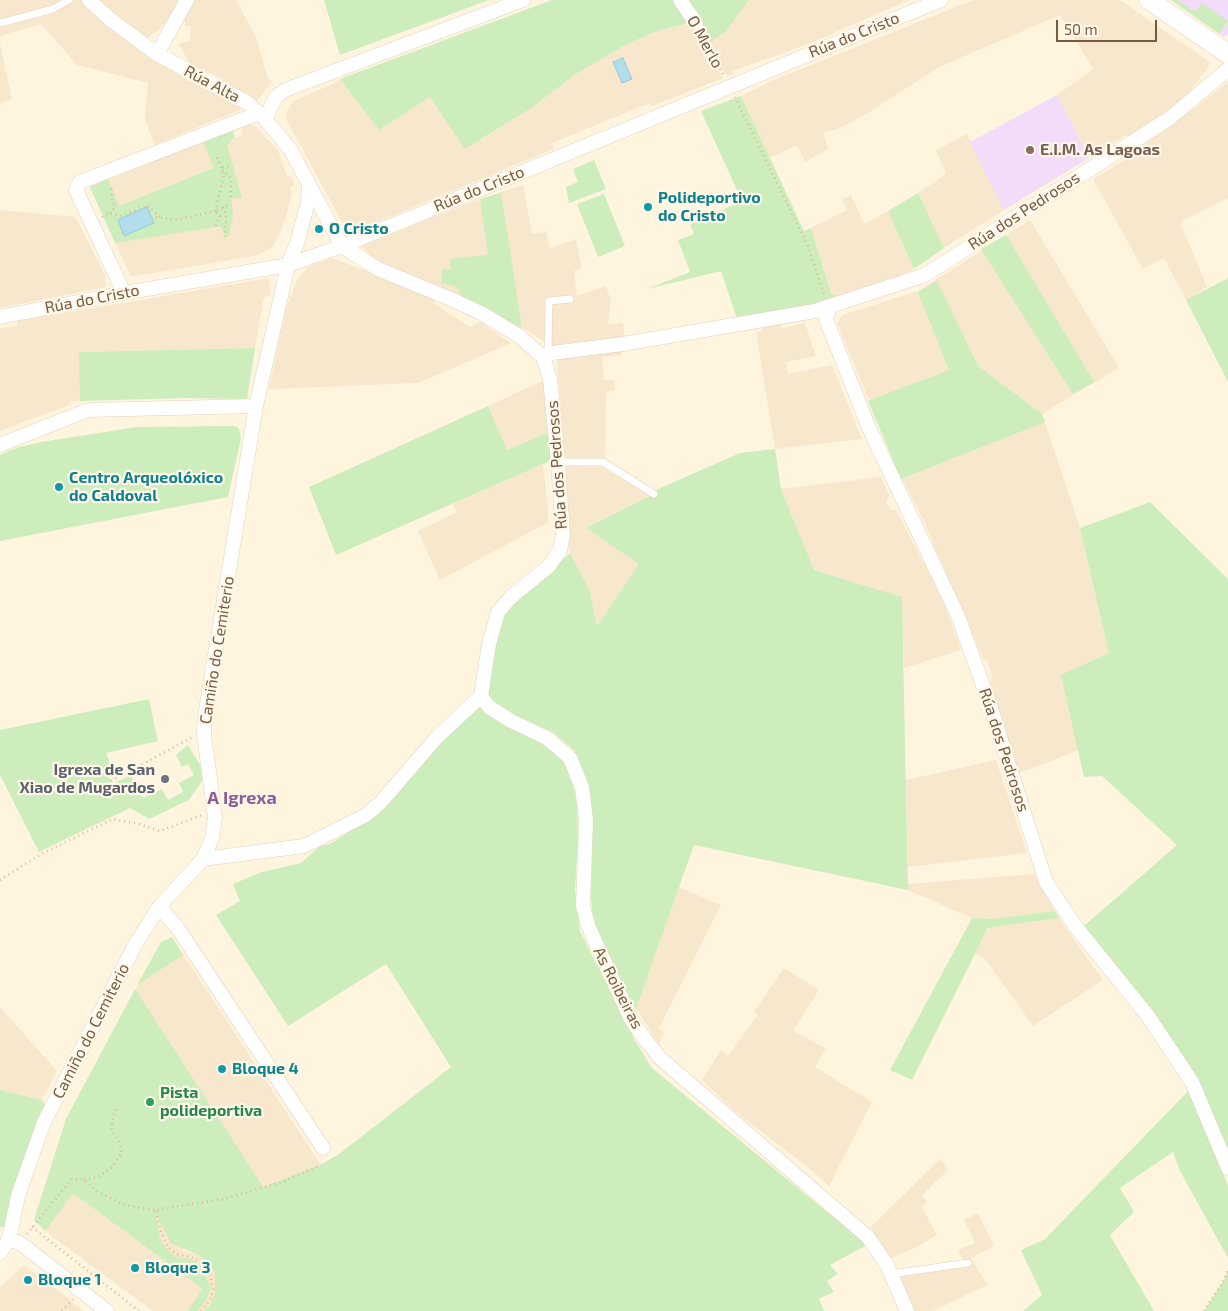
<!DOCTYPE html>
<html>
<head>
<meta charset="utf-8">
<style>
	body { margin:0 }
	#map { position:relative; width:1228px; height:1311px; overflow:hidden; background:#fff5df; font-family:"Exo 2",sans-serif }
	canvas { display:block }
	.scale { position:absolute; left:1056px; top:20px; width:101px; height:22px; box-sizing:border-box; border:2px solid #775a44; border-top:0; padding-left:6px; font-size:15px; line-height:18px; white-space:nowrap; color:#775a44; -webkit-text-stroke:4px #fff8e8; paint-order:stroke }
</style>
</head>
<body>
<div id="map">
<canvas width="1228" height="1311"></canvas>
<div class="scale">50 m</div>
</div>
<script>
const c = document.querySelector('canvas').getContext('2d');
c.lineJoin = 'round';
function fillPath(path, color) {
  c.fillStyle = color;
  c.fill(path, 'evenodd');
}
function shape(rows) {
  const path = new Path2D();
  for (const r of rows) {
    path.moveTo(r[0], r[1]);
    for (let i = 2; i < r.length; i += 2) path.lineTo(r[i], r[i + 1]);
  }
  return path;
}
function trace(path, color, width, dash) {
  c.strokeStyle = color;
  c.lineWidth = width;
  c.lineCap = dash ? 'butt' : 'round';
  c.setLineDash(dash || []);
  c.stroke(path);
}
function drawText(font, color, halo, rows, align = 'center') {
  c.font = font + ' "Exo 2",sans-serif';
  c.lineWidth = 4.5;
  c.setLineDash([]);
  c.textBaseline = 'middle';
  c.strokeStyle = halo;
  c.fillStyle = color;
  for (const [text, x, y, turn = 0] of rows) {
    c.save();
    c.translate(x, y);
    c.rotate((+turn || 0) * Math.PI / 180);
    c.textAlign = isNaN(turn) ? turn : align;
    if (halo) c.strokeText(text, 0, 0);
    c.fillText(text, 0, 0);
    c.restore();
  }
}
const residential = shape([
	[0,0,64,0,54,6,0,20],
	[72,0,82,0,143,54,199,86,242,105,240,110,154,145,145,119,148,83,77,65,41,24,0,36,0,25],
	[99,0,183,0,158,31,144,39],
	[193,0,236,0,256,37,268,78,272,82,257,101,251,100,221,83,223,79,190,64,179,44,190,41,191,26,185,26,185,15],
	[749,0,909,0,811,43,733,71,734,74,727,76,706,45,726,31],
	[973,0,1120,0,1211,63,1181,103,1127,137,1126,135,1089,158,1057,95,1093,69,1060,15,939,67,868,113,840,128,823,133,828,149,805,162,797,145,770,158,741,96,774,80],
	[690,23,723,78,652,106,650,103,552,143,554,149,348,234,287,120,286,114,293,101,333,84,340,79,379,130,430,97,481,140,544,98,576,74,627,44,660,30],
	[0,43,12,100,0,103],
	[1228,82,1228,198,1180,222,1207,287,1186,300,1164,258,1143,269,1093,179,1139,152,1136,146,1188,113],
	[250,124,255,126,278,150,287,176,292,177,295,184,290,188,292,192,284,224,274,245,267,251,254,256,131,277,90,187,203,141,233,131,235,138,243,135,241,128],
	[967,134,1004,210,944,248,918,193,946,174,936,150],
	[523,185,532,234,546,232,550,248,576,239,582,269,574,271,577,296,606,286,611,301,608,324,623,323,625,340,552,347,525,329,461,296,377,264,361,246,480,199],
	[851,195,864,224,888,211,914,269,889,280,837,296,831,293,811,228,847,210,842,200],
	[0,210,75,217,105,274,106,287,0,308],
	[1030,220,1119,368,1042,414,1080,528,1109,653,1062,675,1079,750,1017,774,990,686,992,675,987,660,984,661,922,517,900,475,837,323,842,315,918,291],
	[332,258,441,299,433,303,470,327,480,322,511,343,418,383,269,389,286,309,297,280,308,267],
	[269,278,271,295,264,297,255,348,80,352,80,401,69,401,69,405,0,431,0,328,17,326,17,321],
	[805,323,816,356,786,362,788,374,832,365,862,439,775,449,756,332,763,331,763,327,773,325,781,324,782,328],
	[621,349,622,355,602,357,604,380,614,380,615,390,606,392,605,459,563,458,557,356],
	[544,380,550,432,507,450,488,406],
	[543,464,549,522,440,580,418,531,457,512,453,504],
	[564,465,601,467,650,496,586,528,640,564,598,625,596,625,590,591,570,553],
	[881,477,889,495,886,502,891,510,896,510,942,598,961,650,904,668,902,597,814,570,781,489],
	[996,760,1027,853,908,867,906,780],
	[1034,874,1055,911,992,919,972,918,908,890,908,884],
	[679,887,721,905,659,1028,664,1033,659,1044,636,1009],
	[1059,918,1103,980,1033,1026,986,960,975,953,989,928],
	[172,937,321,1165,280,1183,223,1199,182,1250,200,1256,252,1311,153,1311,45,1231,34,1220,66,1119,161,942],
	[784,968,819,990,793,1030,826,1049,815,1067,872,1102,829,1186,814,1172,733,1110,702,1080,721,1050,728,1056,758,1015,754,1012],
	[0,1007,57,1071,42,1100,0,1090],
	[940,1159,948,1170,922,1195,927,1202,922,1207,937,1235,917,1247,889,1259,871,1227],
	[978,1213,994,1246,971,1258,987,1285,933,1311,914,1311,896,1270,963,1260,958,1250,975,1243,964,1220],
	[24,1265,69,1299,83,1311,0,1311,0,1287]
]);
const education = shape([
	[1171,0,1228,0,1228,34,1224,37],
	[1057,95,1089,158,1004,210,970,142]
]);
const green = shape([
	[324,0,489,0,340,55],
	[552,0,673,0,690,23,660,30,627,44,576,74,531,108,465,149,430,97,379,130,340,79],
	[688,0,749,0,726,31,706,45,694,8],
	[1171,0,1178,0,1195,12,1202,3,1228,21,1219,34],
	[741,96,804,231,811,228,831,293,837,296,782,314,737,319,721,271,647,289,690,272,678,240,694,234,690,225,742,201,701,111],
	[233,131,235,138,230,140,231,143,227,145,242,198,231,198,233,216,229,236,225,237,221,226,115,243,90,187,108,179,119,206,214,168,203,141],
	[594,160,606,189,569,203,566,187,578,182,573,169],
	[501,193,522,328,461,296,457,287,442,283,442,270,451,269,450,259,488,255,480,199],
	[918,193,944,248,914,269,888,211],
	[604,194,625,246,598,257,577,204],
	[1006,235,1094,382,1073,394,981,249],
	[1228,278,1228,382,1186,300],
	[937,281,978,366,1042,414,1045,422,901,479,868,401,949,370,918,292],
	[255,348,247,399,187,398,80,401,79,352],
	[488,406,507,450,550,432,552,460,336,555,309,487],
	[235,426,239,428,241,438,228,497,0,541,0,455,16,448,41,442,137,427],
	[775,449,781,489,814,570,902,597,908,890,694,845,636,1009,604,950,594,927,591,897,593,819,588,783,575,751,554,733,499,707,488,695,487,680,500,621,509,606,570,553,590,591,596,624,598,625,639,564,586,528,650,496,658,489,740,453],
	[1150,502,1228,579,1228,1152,1199,1083,1169,1035,1084,926,1177,845,1102,776,1084,777,1061,675,1109,653,1080,528],
	[149,699,158,741,106,753,115,775,109,777,113,784,131,775,143,798,162,789,168,800,183,792,179,783,194,775,188,764,182,767,176,755,188,745,202,768,204,778,189,800,149,819,130,808,39,852,0,775,0,730],
	[478,706,561,756,573,785,577,804,578,841,575,889,580,931,634,1039,652,1068,867,1245,830,1265,838,1274,827,1281,834,1292,819,1299,824,1311,204,1311,211,1304,215,1293,215,1272,200,1256,171,1243,155,1212,160,1238,165,1247,174,1256,193,1260,200,1265,211,1287,207,1299,198,1311,187,1311,203,1289,73,1193,45,1231,34,1220,66,1119,135,989,263,1187,320,1165,339,1154,451,1067,386,964,288,1026,216,915,240,901,233,884,262,872,301,863,320,846,330,844,378,813,449,729],
	[1055,911,1059,918,988,928,912,1080,890,1070,972,918,992,919],
	[172,937,183,955,137,985,161,942],
	[1190,1089,1228,1186,1228,1258,1180,1171,1173,1152,1120,1188,1134,1212,1110,1235,1154,1311,1023,1311,1042,1295,1021,1250,1045,1239],
	[0,1090,42,1100,47,1107,24,1161,4,1227,0,1227],
	[1228,1269,1228,1311,1204,1311,1224,1280]
]);
const water = shape([
	[623,58,632,79,622,83,613,62,623,58],
	[147,207,154,223,124,236,118,220,147,207]
]);
const path = shape([
	[700,34,723,74],
	[735,97,808,246,824,294],
	[231,197,231,178,221,168,232,165],
	[223,207,226,214,225,237],
	[109,213,113,209,111,185],
	[102,217,109,213,122,216,147,205,160,217],
	[156,217,176,220,215,211,224,175,216,155],
	[216,226,220,216,215,211,231,204],
	[111,781,191,738],
	[0,880,43,853,113,819,139,824,160,831,202,815],
	[84,1180,98,1177,112,1167,122,1153,119,1141,111,1130,114,1113,118,1107],
	[32,1227,139,1311],
	[27,1234,72,1179,84,1180,98,1192,125,1205,155,1210],
	[62,1311,73,1299],
	[201,1311,211,1298,213,1289,210,1274,203,1264,191,1257,176,1254,167,1246,161,1232,155,1210,223,1199,280,1183,321,1165],
	[1204,1311,1224,1280,1228,1269]
]);
const lane = shape([
	[0,23,53,9,69,0],
	[545,355,548,349,549,301,570,299],
	[558,462,603,462,654,494],
	[891,1274,968,1263]
]);
const street = shape([
	[89,0,111,20,157,54,248,103,265,119,290,149,342,246,378,269,451,299,483,314,519,336,543,357,550,379,558,462,563,535,560,550,549,566,511,597,498,612,489,644,481,696],
	[680,0,696,23],
	[157,54,187,0],
	[265,119,276,97,285,90,523,0],
	[124,293,76,190,80,182,259,113],
	[829,308,826,319,869,428,958,616,990,705,1046,882,1076,927,1148,1016,1192,1082,1228,1168],
	[0,317,124,293,288,265,342,246,941,0],
	[543,357,552,353,623,344,815,311,925,275,1170,118,1228,69],
	[0,445,88,410,256,406],
	[481,696,489,707,511,721,547,738,570,758,582,787,586,820,583,906,589,928,631,1019,644,1038,660,1058,868,1237,887,1265,907,1311],
	[203,859,304,846,366,815,381,802,438,736,481,696],
	[159,907,177,927,323,1148],
	[9,1239,20,1243,107,1311],
	[0,1253,9,1239,18,1196,44,1122,135,945,159,907,203,859,212,838,215,817,204,735,205,716,256,406,288,265,297,243,308,202,309,187]
]);
const secondary = shape([
	[1149,0,1228,54]
]);
const markers = [
	[1030,150,5,"#8d6e63"],
	[648,207,5,"#0f9aa8"],
	[319,229,5,"#0f9aa8"],
	[59,487,5,"#0f9aa8"],
	[165,779,5,"#6b7280"],
	[222,1069,5,"#0f9aa8"],
	[150,1102,5,"#2e9e5b"],
	[135,1268,5,"#0f9aa8"],
	[28,1280,5,"#0f9aa8"]
];
const streetNames = [
	["Rúa do Cristo",854,35,-22],
	["O Merlo",705,42,61],
	["Rúa Alta",212,84,28],
	["Rúa do Cristo",479,189,-22],
	["Rúa dos Pedrosos",1024,211,-33],
	["Rúa do Cristo",92,299,-11],
	["Rúa dos Pedrosos",557,465,-94],
	["Camiño do Cemiterio",217,650,-81],
	["Rúa dos Pedrosos",1004,750,72],
	["As Roibeiras",618,988,63],
	["Camiño do Cemiterio",91,1031,-63]
];
const educationNames = [
	["E.I.M. As Lagoas",1040,150]
];
const cultureNames = [
	["Polideportivo",658,198],
	["do Cristo",658,216],
	["O Cristo",329,229],
	["Centro Arqueolóxico",69,478],
	["do Caldoval",69,496],
	["Bloque 4",232,1069],
	["Bloque 3",145,1268],
	["Bloque 1",38,1280]
];
const worshipNames = [
	["Igrexa de San",155,770],
	["Xiao de Mugardos",155,788]
];
const leisureNames = [
	["Pista",160,1093],
	["polideportiva",160,1111]
];
const neighbourhoodNames = [
	["A Igrexa",242,798]
];
fillPath(residential, '#f7e7cd');
fillPath(education, '#f2dcfa');
fillPath(green, '#cdedbd');
fillPath(water, '#b2ddea');
trace(water, '#97ccdc', 1);
trace(lane, '#e3d1ba', 8);
trace(street, '#e3d1ba', 15);
trace(secondary, '#ebd4ba', 20);
trace(path, '#dbb797', 2.5, [1, 4]);
trace(lane, '#fff', 7);
trace(street, '#fff', 14);
trace(secondary, '#fff', 19);
for (const [x, y, r, color] of markers) {
  const dot = new Path2D();
  dot.arc(x, y, r, 0, 2 * Math.PI);
  c.fillStyle = color;
  c.fill(dot);
  trace(dot, '#fff8e8', 2);
}
drawText('16px', '#775a44', '#fff8e8', streetNames);
drawText('bold 16px', '#785e54', '#fff8e8', educationNames, 'left');
drawText('bold 16px', '#0d838f', '#fff8e8', cultureNames, 'left');
drawText('bold 16px', '#5b616d', '#fff8e8', worshipNames, 'right');
drawText('bold 16px', '#27864d', '#fff8e8', leisureNames, 'left');
drawText('bold 18px', '#8c5f9c', '#fff8e8', neighbourhoodNames);
</script>
</body>
</html>
